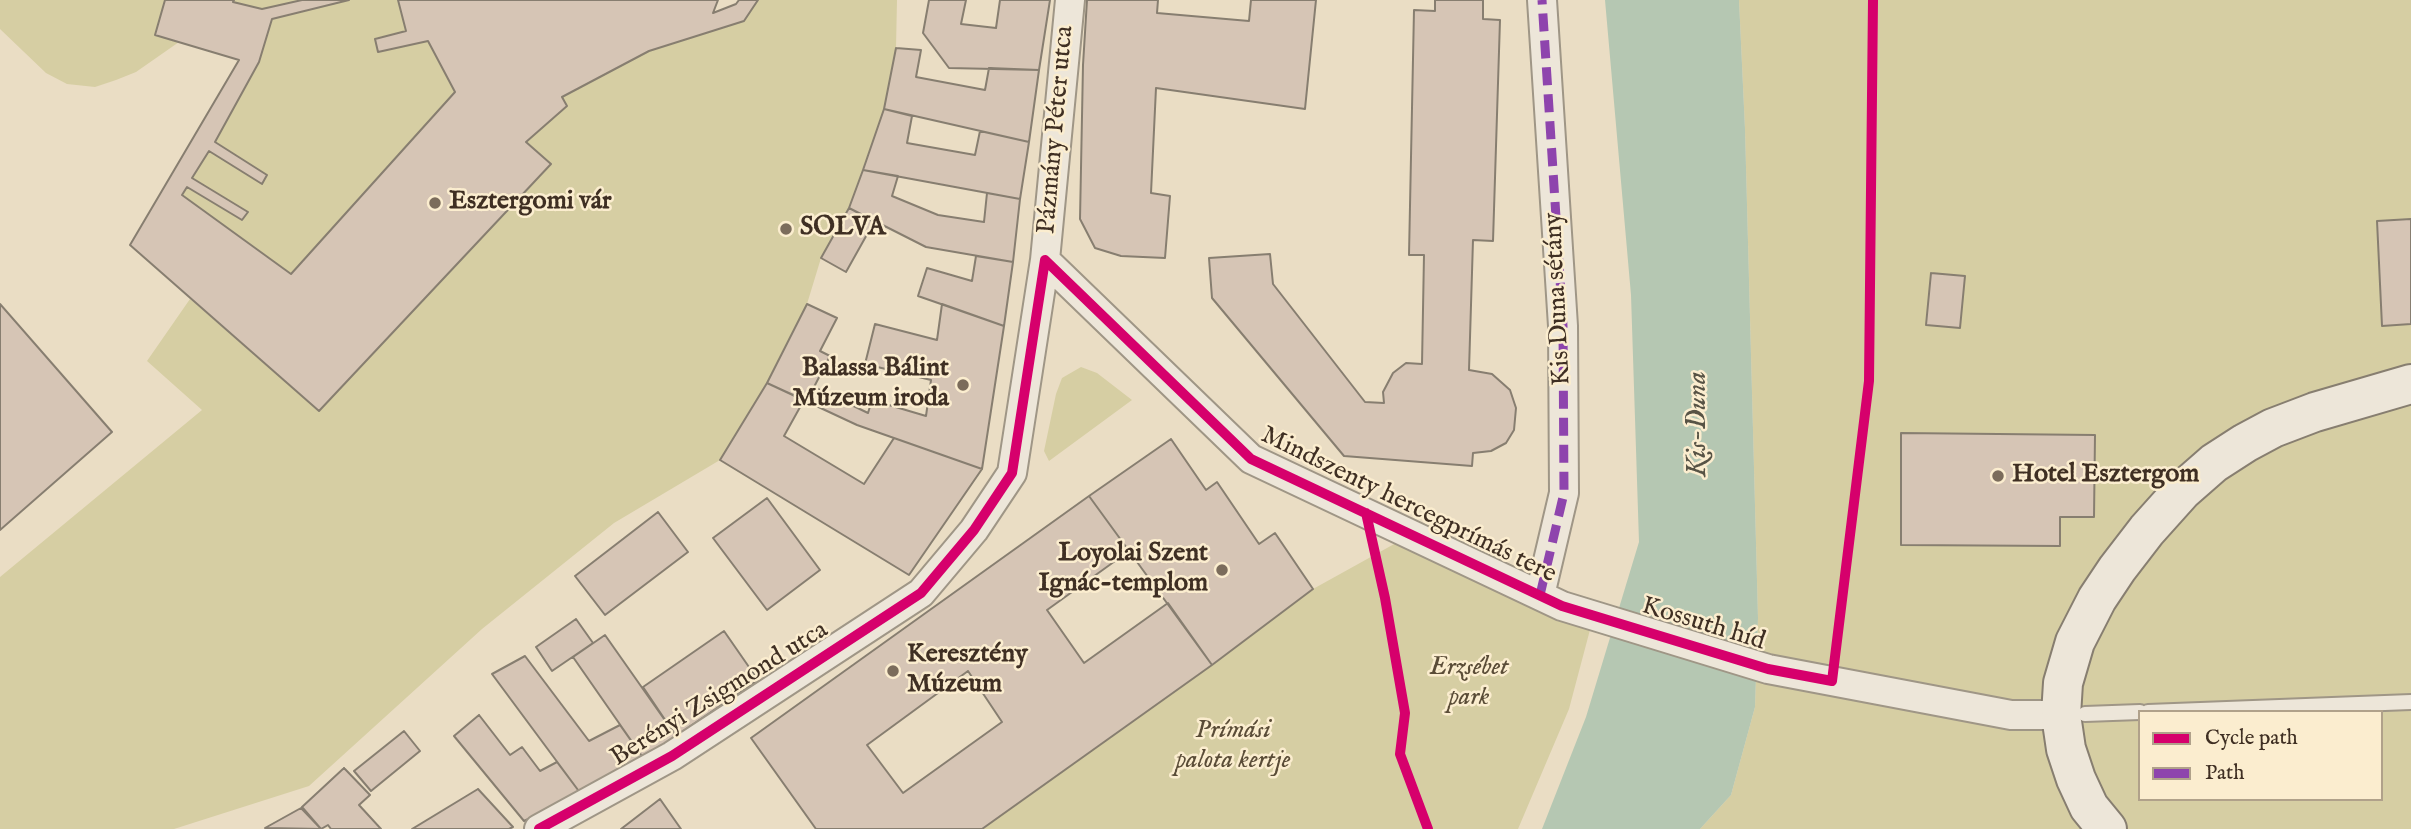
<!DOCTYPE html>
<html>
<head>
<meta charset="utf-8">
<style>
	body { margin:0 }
	#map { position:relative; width:2411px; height:829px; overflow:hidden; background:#eaddc4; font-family:"IM FELL English",serif }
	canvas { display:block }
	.legend { position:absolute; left:2138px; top:710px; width:245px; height:91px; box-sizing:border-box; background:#fbedcf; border:2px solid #b0a18a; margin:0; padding:9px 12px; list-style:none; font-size:21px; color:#3f2f23 }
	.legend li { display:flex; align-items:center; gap:14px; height:35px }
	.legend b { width:35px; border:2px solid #b0a18a }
</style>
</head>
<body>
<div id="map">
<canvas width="2411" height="829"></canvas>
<ul class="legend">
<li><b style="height:9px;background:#d6006c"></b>Cycle path</li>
<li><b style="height:9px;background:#8e44ad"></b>Path</li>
</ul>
</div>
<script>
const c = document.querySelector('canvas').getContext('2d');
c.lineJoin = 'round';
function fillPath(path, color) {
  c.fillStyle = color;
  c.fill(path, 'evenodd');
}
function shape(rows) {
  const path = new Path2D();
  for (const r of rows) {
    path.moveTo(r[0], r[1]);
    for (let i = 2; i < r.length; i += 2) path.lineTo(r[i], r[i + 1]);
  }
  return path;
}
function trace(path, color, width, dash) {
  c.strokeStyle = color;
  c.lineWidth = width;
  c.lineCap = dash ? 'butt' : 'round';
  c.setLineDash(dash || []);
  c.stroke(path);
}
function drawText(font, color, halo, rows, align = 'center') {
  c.font = font + ' "IM FELL English",serif';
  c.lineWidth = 5;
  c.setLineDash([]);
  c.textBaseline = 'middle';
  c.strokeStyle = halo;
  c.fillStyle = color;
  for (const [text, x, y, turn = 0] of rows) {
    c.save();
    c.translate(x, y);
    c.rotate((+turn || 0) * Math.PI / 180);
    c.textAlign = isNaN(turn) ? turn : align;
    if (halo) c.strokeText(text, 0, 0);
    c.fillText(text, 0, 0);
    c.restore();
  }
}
const green = shape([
	[0,0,165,0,155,35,179,42,136,72,116,80,95,87,67,84,46,73,0,29],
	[234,0,302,0,262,9,233,2],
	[349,0,398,0,406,31,376,38,378,51,428,41,455,92,291,274,182,195,187,187,247,212,192,178,209,151,262,184,267,175,215,142,259,62,272,19],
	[758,0,897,0,896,48,884,109,849,208,821,258,807,304,767,383,720,460,614,523,482,629,309,786,174,829,0,829,0,577,202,410,147,361,190,299,318,410,551,165,526,142,567,106,562,97,649,51,744,21],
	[1739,0,2411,0,2411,829,1700,829,1731,795,1755,707,1758,618,1745,129],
	[2140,712,2381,712,2381,799,2140,799],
	[1081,367,1097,373,1132,400,1049,461,1044,451,1056,394,1062,378],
	[1396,543,1591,626,1569,709,1518,829,981,829,1313,589]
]);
const water = shape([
	[1605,0,1739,0,1745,129,1758,618,1755,707,1731,795,1700,829,1542,829,1586,717,1639,542,1631,295]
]);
const building = shape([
	[165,0,234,0,233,2,262,9,302,0,349,0,272,19,259,62,215,142,267,175,262,184,209,151,192,178,248,212,242,220,187,187,182,195,291,274,455,92,428,41,378,52,375,39,406,31,398,0,718,0,713,13,736,4,739,0,758,0,744,21,649,51,562,97,567,106,526,142,551,164,319,411,130,245,239,60,155,35,165,0],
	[929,0,966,0,961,24,996,28,1000,0,1050,0,1039,70,949,68,923,33,929,0],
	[1087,0,1158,0,1157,13,1249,21,1251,0,1316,0,1305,109,1156,88,1151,193,1170,196,1165,258,1121,256,1095,248,1080,219,1083,65,1087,0],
	[1435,0,1483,0,1483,19,1500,20,1493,241,1473,240,1469,370,1492,374,1510,390,1516,408,1514,430,1506,443,1491,451,1473,453,1472,466,1344,456,1212,298,1209,258,1270,254,1273,284,1365,402,1384,403,1383,392,1393,373,1406,363,1422,364,1424,255,1409,255,1414,10,1435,11,1435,0],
	[896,48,921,50,916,77,985,90,989,68,1039,70,1029,142,884,109,896,48],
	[884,109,912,116,907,143,975,155,980,131,1029,142,1020,199,863,170,884,109],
	[863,170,898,176,892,196,938,215,984,222,987,193,1020,199,1013,262,926,247,849,208,863,170],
	[849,208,874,222,846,272,821,258,849,208],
	[2411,219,2411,324,2382,326,2377,221,2411,219],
	[976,256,1013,262,1004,326,918,296,927,268,972,281,976,256],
	[1931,273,1965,276,1960,328,1926,325,1931,273],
	[0,304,112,432,0,530,0,304],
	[807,304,837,318,820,351,830,356,814,387,868,413,872,400,926,416,931,380,865,364,875,324,937,340,942,304,1004,326,982,469,857,425,767,383,807,304],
	[767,383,804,400,784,436,864,484,894,438,982,469,909,575,720,460,767,383],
	[1901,433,2095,435,2094,517,2060,517,2060,546,1901,545,1901,433],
	[1171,439,1206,490,1217,482,1259,544,1275,533,1313,589,1212,665,1089,496,1171,439],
	[1089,496,1129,551,1047,610,1084,663,1168,603,1212,665,982,829,816,829,751,738,1089,496],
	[968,671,1002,722,903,793,867,745,968,671],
	[767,498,820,570,767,610,713,538,767,498],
	[658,512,688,552,605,615,575,576,658,512],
	[576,619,593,643,552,671,536,647,576,619],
	[724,631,758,680,676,736,643,687,724,631],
	[605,635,676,736,644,759,573,657,605,635],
	[525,656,589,741,620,725,644,759,581,794,492,674,525,656],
	[479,715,510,755,522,747,540,771,557,762,581,794,524,821,454,736,479,715],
	[404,731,420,751,371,791,354,771,404,731],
	[344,768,370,795,359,805,381,829,331,829,328,825,321,829,302,807,344,768],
	[478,789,513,827,509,829,412,829,478,789],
	[660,799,681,829,621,829,660,799],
	[301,808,321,829,265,828,301,808]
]);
const lane = shape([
	[2148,712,2411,702],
	[2085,714,2140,712]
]);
const street = shape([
	[1045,260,1251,459,1562,606,1768,669,2011,715,2061,715],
	[1540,595,1564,493,1563,326,1542,0],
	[539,829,672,756,921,593,974,530,1012,473,1045,260,1070,0]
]);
const secondary = shape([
	[2107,829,2089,807,2076,779,2066,749,2061,715,2063,683,2075,642,2097,599,2117,569,2147,530,2182,491,2214,463,2245,443,2273,428,2315,412,2411,384]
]);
const quiet = shape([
	[1540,595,1564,493,1563,326,1542,0]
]);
const cycleway = shape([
	[1045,260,1251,459,1562,606,1768,669,1832,681,1869,381,1873,0],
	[1366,513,1385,598,1405,713,1400,754,1428,829],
	[539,829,672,756,921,593,974,530,1012,473,1045,260]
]);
const markers = [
	[435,203,7,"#7b6c5b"],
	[786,229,7,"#7b6c5b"],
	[963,385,7,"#7b6c5b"],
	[1998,476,7,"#7b6c5b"],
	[1222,570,7,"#7b6c5b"],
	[893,671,7,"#7b6c5b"]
];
const streetNames = [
	["Pázmány Péter utca",1057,130,-85],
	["Kis Duna sétány",1559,299,-93],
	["Mindszenty hercegprímás tere",1408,506,26],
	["Kossuth híd",1703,625,17],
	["Berényi Zsigmond utca",720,695,-32]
];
const poiNames = [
	["Esztergomi vár",449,203],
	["SOLVA",800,229],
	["Balassa Bálint",949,370,"right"],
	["Múzeum iroda",949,400,"right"],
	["Hotel Esztergom",2012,476],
	["Loyolai Szent",1208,555,"right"],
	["Ignác-templom",1208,585,"right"],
	["Keresztény",907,656],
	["Múzeum",907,686]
];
const parkNames = [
	["Erzsébet",1469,669],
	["park",1469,699],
	["Prímási",1233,732],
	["palota kertje",1233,762]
];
const waterNames = [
	["Kis-Duna",1699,424,-90]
];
fillPath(green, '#d6cea3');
fillPath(water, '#b5c7b2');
fillPath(building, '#d6c5b5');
trace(building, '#877e70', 2);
trace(lane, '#9f9686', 18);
trace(street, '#9f9686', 32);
trace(secondary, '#877e70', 42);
trace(lane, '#ede6d9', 14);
trace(street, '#ede6d9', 28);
trace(secondary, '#ede6d9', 38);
trace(quiet, '#8e44ad', 9, [18, 9]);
trace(cycleway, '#d6006c', 10);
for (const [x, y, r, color] of markers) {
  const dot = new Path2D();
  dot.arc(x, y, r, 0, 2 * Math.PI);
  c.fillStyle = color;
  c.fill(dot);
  trace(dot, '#fbedcf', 2.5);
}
drawText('26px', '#3f2f23', '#fbedcf', streetNames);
drawText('bold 26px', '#3f2f23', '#fbedcf', poiNames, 'left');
drawText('italic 26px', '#5a4c37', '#fbedcf', parkNames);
drawText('italic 28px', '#575345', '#fbedcf', waterNames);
</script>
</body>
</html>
